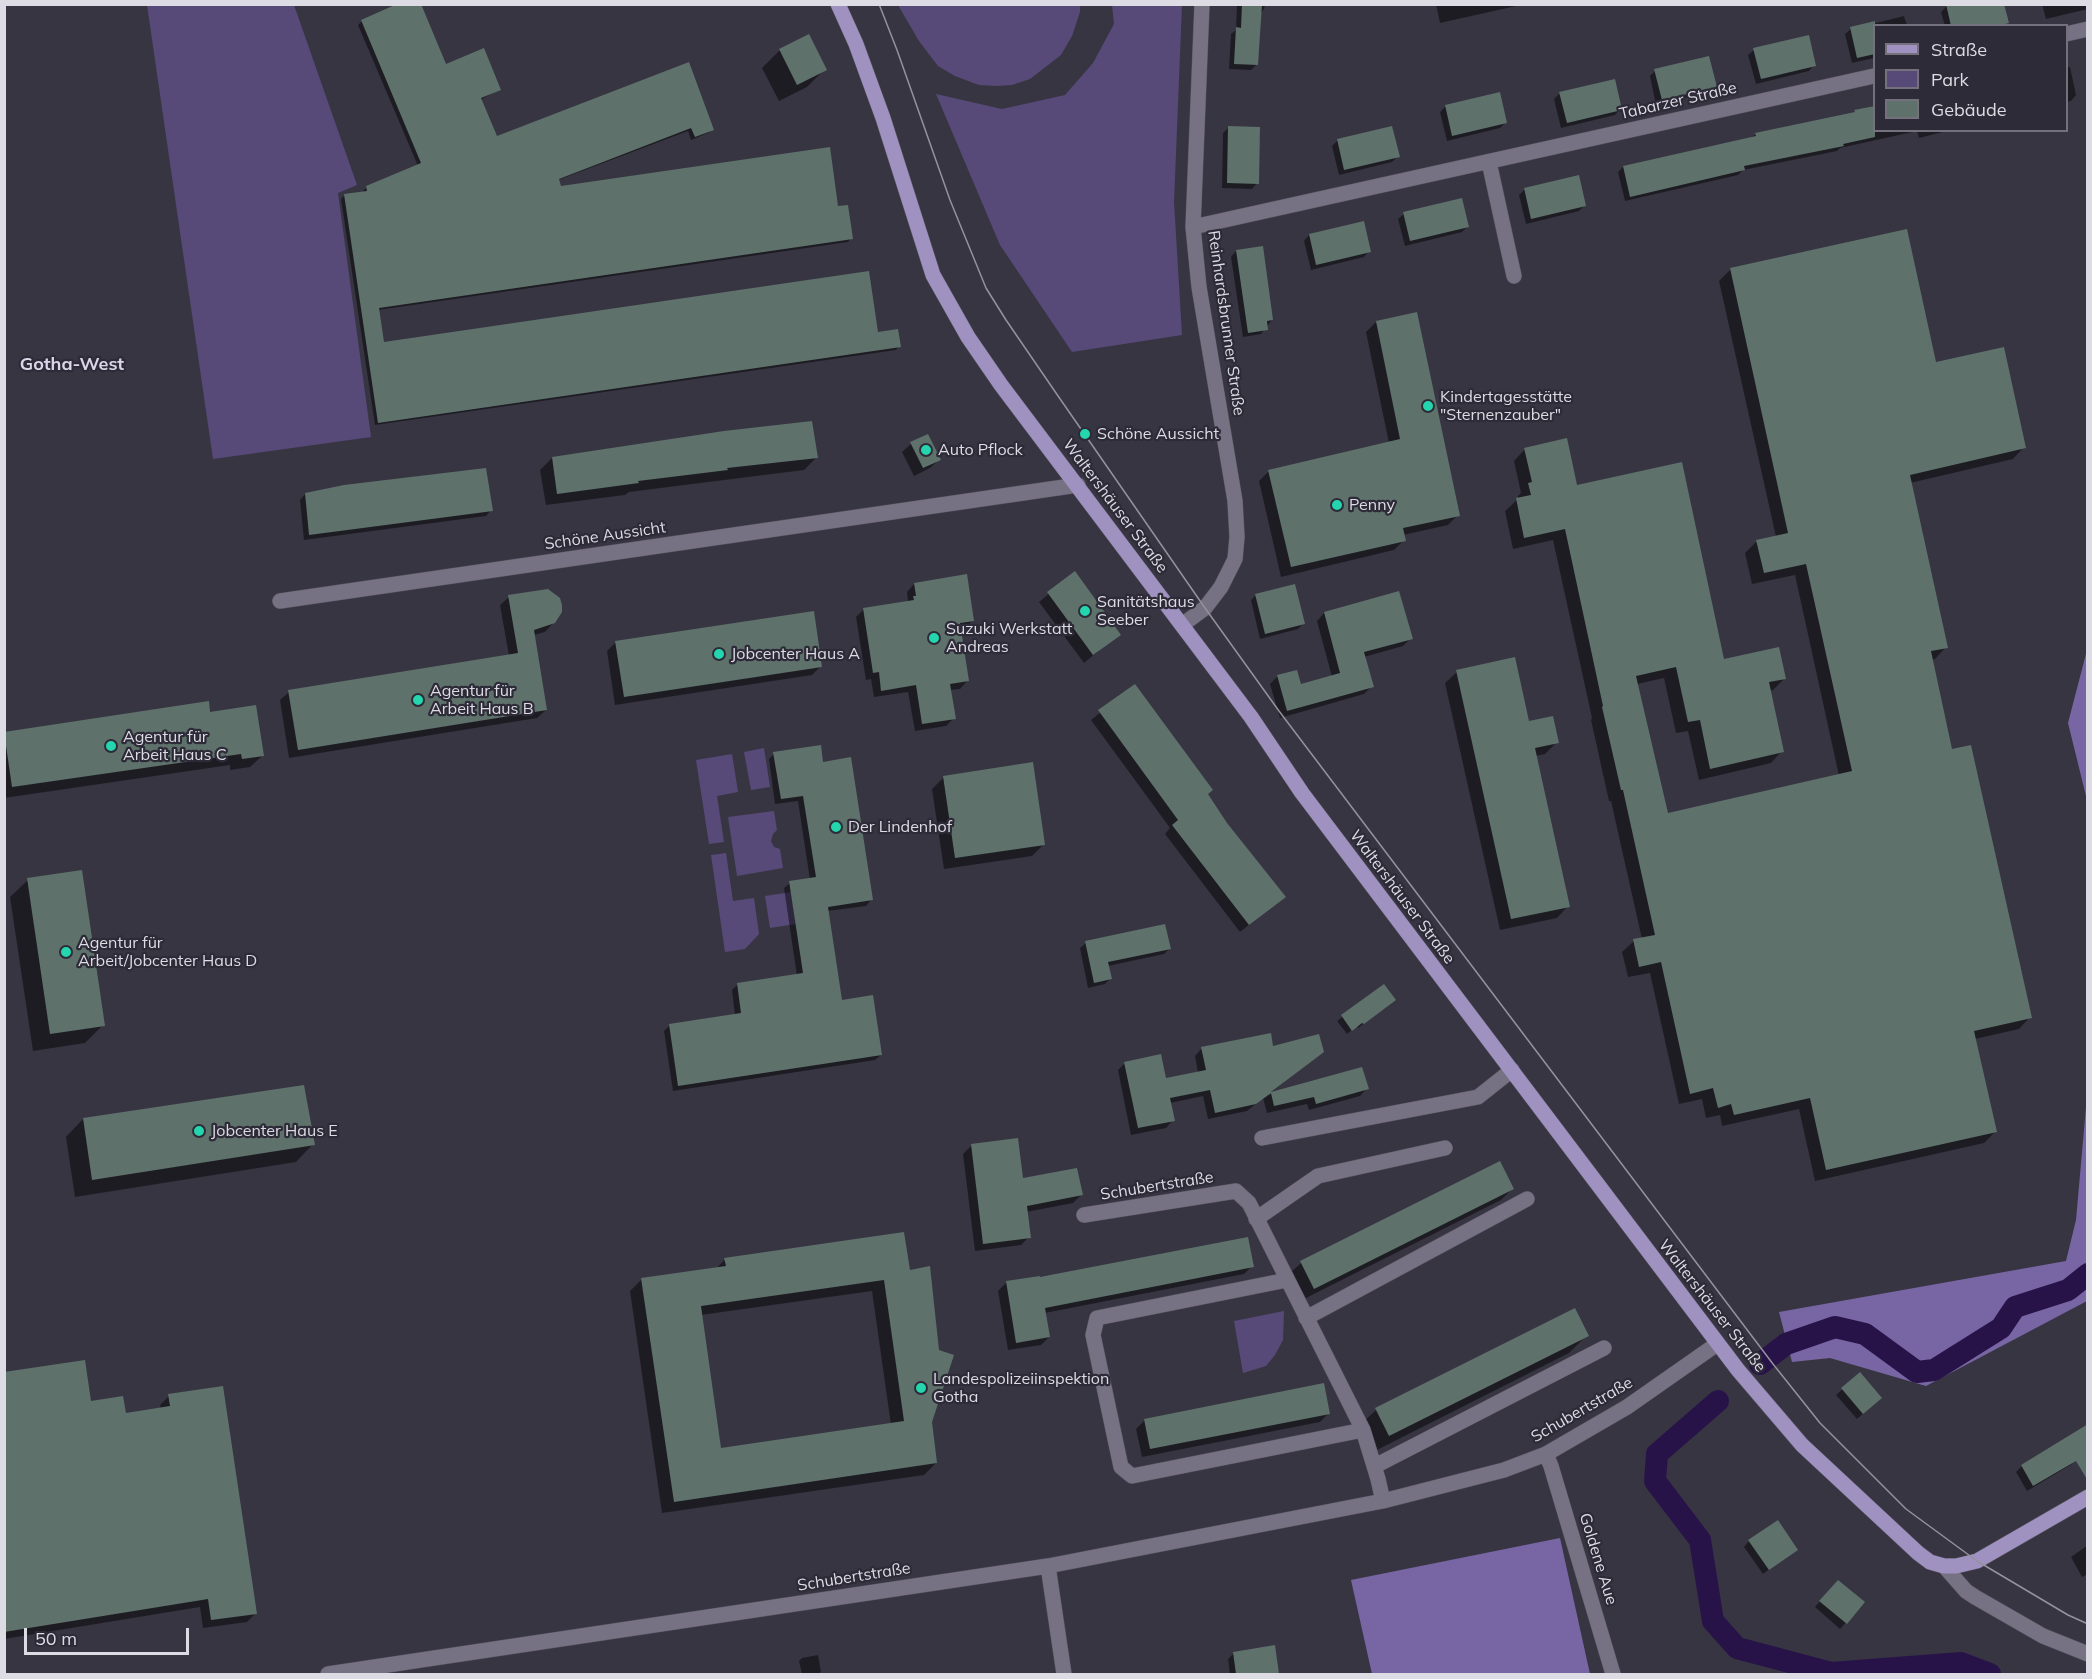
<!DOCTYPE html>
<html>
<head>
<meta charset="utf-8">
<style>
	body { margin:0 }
	#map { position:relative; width:2092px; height:1679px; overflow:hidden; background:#383543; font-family:Mulish,sans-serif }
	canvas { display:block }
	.frame { position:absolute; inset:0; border:6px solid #dddbe4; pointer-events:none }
	.legend { position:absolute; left:1873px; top:24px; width:195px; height:108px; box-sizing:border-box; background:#2e2b38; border:2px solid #74717d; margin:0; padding:8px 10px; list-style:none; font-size:18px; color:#dddbe4 }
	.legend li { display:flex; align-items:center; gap:12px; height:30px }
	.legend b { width:30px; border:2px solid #74717d }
	.scale { position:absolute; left:24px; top:1628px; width:165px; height:27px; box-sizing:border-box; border:3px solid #dddbe4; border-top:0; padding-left:8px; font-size:18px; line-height:21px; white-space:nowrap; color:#dddbe4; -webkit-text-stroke:4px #2e2b38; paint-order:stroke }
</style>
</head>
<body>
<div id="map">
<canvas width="2092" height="1679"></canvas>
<div class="frame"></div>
<ul class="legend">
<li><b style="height:8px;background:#9f92c1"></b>Straße</li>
<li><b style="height:16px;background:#574a78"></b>Park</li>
<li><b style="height:16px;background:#5e726b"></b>Gebäude</li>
</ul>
<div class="scale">50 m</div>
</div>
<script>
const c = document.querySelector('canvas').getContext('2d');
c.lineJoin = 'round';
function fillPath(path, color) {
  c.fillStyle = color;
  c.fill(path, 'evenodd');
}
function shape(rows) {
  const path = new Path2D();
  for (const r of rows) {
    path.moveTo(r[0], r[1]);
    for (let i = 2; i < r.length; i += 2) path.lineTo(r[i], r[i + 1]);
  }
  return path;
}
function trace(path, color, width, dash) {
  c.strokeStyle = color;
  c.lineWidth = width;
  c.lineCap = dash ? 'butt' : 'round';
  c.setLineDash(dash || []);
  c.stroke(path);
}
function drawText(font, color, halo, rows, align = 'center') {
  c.font = font + ' Mulish,sans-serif';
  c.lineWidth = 4.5;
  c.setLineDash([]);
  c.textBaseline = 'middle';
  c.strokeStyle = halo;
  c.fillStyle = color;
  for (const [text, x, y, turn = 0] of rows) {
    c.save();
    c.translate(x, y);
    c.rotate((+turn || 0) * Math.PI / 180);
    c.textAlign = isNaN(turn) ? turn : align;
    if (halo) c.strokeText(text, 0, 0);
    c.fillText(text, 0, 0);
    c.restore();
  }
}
const green = shape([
	[1080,4,1080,12,1072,36,1061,55,1030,79,1012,85,997,86,979,85,955,76,938,66,919,41,898,5],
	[147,5,294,5,357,185,338,193,371,437,213,459],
	[1112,5,1182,5,1174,202,1182,335,1072,352,1000,245,936,94,1002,109,1065,95,1093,63,1114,24],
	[764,748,770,787,751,790,744,752],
	[732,754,738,792,717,796,724,842,709,844,696,760],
	[774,811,777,830,773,834,771,841,774,847,780,849,783,868,737,876,728,817],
	[726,853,733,901,754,898,759,934,745,949,725,952,711,855],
	[791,892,796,924,770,928,765,896],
	[1284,1311,1283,1340,1275,1355,1266,1366,1243,1373,1234,1321]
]);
const forest = shape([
	[2087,650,2088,650,2087,800,2068,723],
	[2087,1096,2087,1301,1926,1386,1830,1358,1792,1362,1779,1312,2066,1261,2076,1220],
	[1560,1538,1590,1674,1372,1674,1351,1580]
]);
const shadow = shape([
	[1237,4,1265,4,1264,9,1260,14,1257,64,1251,70,1229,69,1231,34,1236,30],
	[1436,4,1525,4,1440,23],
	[2042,4,2088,4,2088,9,2046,19],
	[1947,6,2007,22,2004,26,1945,26,1941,12],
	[1904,16,1907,26,1874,26,1874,58,1852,63,1845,34,1851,29],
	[362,21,445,66,500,89,480,100,496,138,688,64,712,130,708,133,691,140,688,131,558,180,560,188,837,208,851,238,848,242,378,310,383,344,876,334,899,346,896,350,375,425,341,199,345,195,364,193,363,191,367,187,418,166,358,25],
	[780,50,825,69,807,87,779,101,762,68],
	[1754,50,1814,65,1809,71,1756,84,1748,55],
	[2066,67,2070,67,2076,95,2071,101,2066,102],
	[1655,71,1715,86,1710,92,1656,105,1650,76],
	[1560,93,1620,109,1615,115,1561,128,1554,99],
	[1498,94,1505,123,1500,128,1447,141,1440,112,1445,107],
	[1855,111,1874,130,1951,130,1919,138,1917,131,1840,148,1837,151,1743,170,1738,175,1625,201,1618,172,1623,167,1751,138,1756,134,1852,115],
	[1228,128,1257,183,1252,189,1222,188,1223,133],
	[1338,140,1398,156,1392,162,1339,175,1332,146],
	[1578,177,1585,205,1579,211,1526,224,1519,195,1524,190],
	[1404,214,1467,227,1462,232,1405,246,1398,219],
	[1309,235,1369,251,1364,257,1311,270,1304,241],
	[1236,251,1272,320,1261,334,1243,337,1231,257],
	[1731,269,1935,364,2024,447,2013,459,1910,483,1946,647,1935,659,1931,660,1951,751,2030,1017,2019,1029,1975,1039,1995,1132,1984,1143,1815,1181,1799,1109,1722,1126,1720,1115,1706,1118,1702,1099,1679,1104,1650,973,1628,977,1622,952,1634,941,1642,939,1611,801,1609,801,1591,720,1592,718,1553,540,1513,549,1505,511,1518,499,1518,496,1521,493,1514,461,1525,449,1576,487,1723,661,1785,678,1773,690,1769,691,1782,751,1771,763,1699,780,1688,731,1676,733,1664,678,1637,684,1667,815,1839,776,1795,575,1752,584,1745,553,1757,541,1776,537,1719,281],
	[1376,322,1458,515,1448,525,1403,535,1404,540,1394,550,1281,577,1259,481,1269,471,1389,443,1366,332],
	[911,444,939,460,930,468,914,476,902,452],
	[552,458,816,458,804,470,629,492,625,495,546,505,540,470],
	[305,494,491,510,486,516,304,540,300,500],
	[1074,573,1119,634,1084,663,1039,602],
	[914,584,973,620,965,628,959,629,967,681,960,689,949,690,954,718,946,726,915,731,908,692,874,697,871,679,866,680,856,617,864,609,908,602,907,592],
	[1256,595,1303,624,1298,629,1260,639,1251,600],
	[509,597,554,622,545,632,534,635,546,710,537,718,289,758,280,700,289,692,509,656,500,605],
	[1324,613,1411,638,1403,646,1364,657,1372,686,1364,694,1280,718,1270,684,1278,676,1300,686,1332,677,1317,621],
	[616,642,821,666,812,675,615,705,607,651],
	[1457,672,1557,742,1545,754,1535,756,1568,906,1557,918,1500,930,1445,683],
	[1134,686,1226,824,1284,897,1240,932,1165,834,1170,828,1091,720],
	[209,714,262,756,250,767,230,770,230,765,4,798,4,734],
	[774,754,822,763,871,900,866,906,827,911,841,1002,881,1055,875,1060,673,1091,664,1031,669,1026,735,1016,732,990,737,985,797,976,784,888,790,883,810,880,798,801,775,804,769,759],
	[944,777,1044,844,1032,856,944,869,932,789],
	[28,880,103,1025,85,1043,33,1051,10,897],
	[1086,943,1169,949,1164,954,1108,966,1110,979,1105,984,1088,988,1080,948],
	[1383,986,1389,1005,1358,1028,1357,1026,1347,1034,1337,1021],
	[1202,1048,1272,1048,1322,1052,1268,1095,1361,1068,1367,1088,1360,1096,1309,1110,1307,1104,1267,1113,1263,1098,1247,1111,1208,1119,1203,1096,1170,1103,1173,1120,1166,1128,1131,1135,1118,1070,1125,1063,1165,1080,1198,1073,1195,1056],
	[83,1119,313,1144,296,1162,75,1197,66,1137],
	[971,1146,1022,1180,1081,1195,1073,1203,1026,1212,1029,1237,1021,1245,975,1251,963,1154],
	[1513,1188,1501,1200,1302,1300,1289,1274,1301,1263],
	[903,1234,936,1463,924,1475,662,1513,630,1291,642,1279,716,1269,725,1259],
	[872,1291,891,1425,720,1449,701,1315],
	[1252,1266,1244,1274,1045,1313,1049,1337,1041,1345,1008,1350,998,1291,1006,1283,1038,1277],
	[1587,1335,1569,1353,1371,1453,1358,1427,1376,1410],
	[4,1374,124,1415,161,1409,160,1405,169,1396,256,1613,247,1622,203,1628,200,1607,4,1639],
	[1860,1374,1875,1403,1857,1419,1836,1395],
	[1329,1413,1320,1422,1142,1457,1136,1429,1145,1420],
	[2066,1439,2077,1459,2072,1464,2027,1491,2016,1472,2022,1466],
	[1749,1541,1796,1549,1763,1574,1744,1547],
	[2088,1545,2088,1574,2082,1577,2071,1557],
	[1832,1587,1863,1603,1840,1629,1815,1607],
	[1273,1647,1278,1674,1230,1674,1228,1659,1233,1654],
	[818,1655,821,1672,818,1674,802,1674,799,1661,802,1658]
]);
const canal = shape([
	[1760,1364,1786,1344,1835,1327,1865,1334,1917,1372,1934,1370,2001,1328,2015,1307,2068,1290,2088,1274],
	[1718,1401,1657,1454,1655,1481,1700,1540,1713,1621,1737,1648,1831,1673,1961,1663,1990,1674]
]);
const building = shape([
	[397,4,421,4,446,64,484,48,501,90,481,98,497,136,689,62,714,130,695,137,691,128,559,179,561,186,830,147,838,206,848,205,853,239,379,308,384,342,869,271,878,332,898,329,901,347,378,423,344,194,367,191,366,186,421,163,361,20],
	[1242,4,1262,4,1258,65,1234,64,1236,27,1241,28],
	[1946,4,2004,4,2009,23,1997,26,1951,26],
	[1875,21,1875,54,1857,58,1850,27],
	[809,34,827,70,797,85,779,49],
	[1809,35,1816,66,1761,79,1753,48],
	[1709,56,1717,87,1662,100,1654,69],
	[1615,79,1622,110,1567,123,1559,92],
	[1500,92,1507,123,1452,136,1445,105],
	[1875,106,1875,137,1843,144,1844,146,1744,166,1745,170,1630,197,1623,166,1756,136,1755,133,1855,112,1854,110],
	[1228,126,1260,127,1259,184,1227,183],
	[1392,126,1400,157,1344,170,1337,139],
	[1579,175,1586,206,1531,219,1524,188],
	[1462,198,1469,227,1410,241,1403,212],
	[1364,221,1371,252,1316,265,1309,234],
	[1907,229,1936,362,2004,347,2026,448,1910,475,1948,648,1931,651,1952,749,1971,745,2032,1018,1974,1031,1997,1132,1826,1170,1810,1098,1734,1115,1731,1104,1718,1108,1713,1088,1690,1094,1661,962,1639,967,1633,939,1655,935,1623,790,1621,790,1602,707,1603,706,1565,529,1524,538,1516,498,1531,495,1528,483,1532,482,1524,448,1567,438,1577,485,1682,462,1724,659,1779,647,1786,679,1769,682,1784,752,1710,769,1700,720,1688,722,1676,667,1636,676,1668,813,1852,771,1806,564,1764,573,1756,540,1788,533,1730,268],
	[1263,246,1273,320,1267,321,1268,330,1248,333,1236,250],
	[1417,312,1460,516,1403,528,1406,541,1291,567,1268,470,1400,439,1376,321],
	[812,421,818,458,727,468,728,470,638,481,639,483,557,494,552,457,724,431],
	[928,434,941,460,923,468,910,442],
	[486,468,493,511,309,535,305,493,344,485],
	[1075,571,1121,635,1093,655,1047,592],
	[967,574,974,621,960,623,969,681,950,684,956,719,922,724,916,685,881,691,879,672,873,673,863,608,914,600,913,596,916,596,914,583],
	[1295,584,1305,624,1265,634,1255,594],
	[548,589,560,598,562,605,562,612,555,623,534,630,547,710,298,750,288,690,518,653,508,595],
	[1399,591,1413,639,1364,652,1374,687,1287,711,1277,675,1297,670,1301,684,1340,673,1324,612],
	[814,611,822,667,624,697,615,641],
	[1515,657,1529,721,1553,716,1559,743,1535,748,1570,907,1511,919,1456,670],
	[1135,684,1213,790,1208,794,1227,823,1286,897,1249,925,1172,825,1178,820,1098,710],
	[209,701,210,712,256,705,264,756,242,759,241,754,12,787,4,732],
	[821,745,823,762,851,757,873,900,828,907,842,1000,873,995,882,1055,678,1086,669,1024,741,1013,737,983,803,973,789,881,816,877,803,796,781,799,773,752],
	[1033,762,1045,845,955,858,943,776],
	[82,870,105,1026,50,1034,27,878],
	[1165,924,1171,949,1108,962,1112,979,1094,983,1085,941],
	[1384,984,1396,1000,1364,1024,1362,1023,1352,1031,1341,1015],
	[1271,1033,1273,1046,1319,1034,1324,1052,1271,1092,1362,1067,1369,1089,1316,1104,1314,1097,1274,1106,1271,1093,1256,1104,1215,1113,1210,1090,1170,1098,1175,1121,1138,1128,1124,1062,1161,1054,1166,1078,1206,1070,1201,1047],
	[304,1085,315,1145,92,1180,83,1118],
	[1018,1138,1023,1178,1077,1168,1083,1195,1027,1206,1031,1238,983,1244,971,1144],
	[1500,1161,1514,1189,1314,1289,1300,1261],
	[904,1232,910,1270,930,1266,939,1350,954,1355,932,1422,937,1463,674,1502,641,1278,726,1266,724,1258],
	[884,1280,904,1421,721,1448,701,1306],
	[1248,1237,1254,1267,1045,1308,1050,1337,1016,1343,1006,1281,1040,1276,1040,1277],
	[1575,1308,1589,1336,1389,1436,1375,1408],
	[85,1360,91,1401,123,1396,126,1413,170,1406,168,1394,223,1386,257,1614,211,1620,208,1599,4,1632,4,1372],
	[1860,1372,1882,1398,1863,1414,1841,1388],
	[1324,1383,1330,1414,1150,1449,1144,1419],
	[2088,1424,2088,1481,2076,1461,2033,1486,2021,1465],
	[1778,1520,1798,1550,1769,1570,1748,1540],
	[1838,1580,1865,1602,1847,1624,1819,1601],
	[1275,1645,1279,1674,1236,1674,1233,1652]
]);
const minor = shape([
	[2066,34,2088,29],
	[1489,162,1514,276],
	[1193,227,1874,76],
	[280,601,1078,485],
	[1182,625,1205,608,1221,587,1235,559,1237,537,1235,501,1199,287,1193,227,1202,4],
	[1262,1138,1478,1097,1512,1070],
	[1084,1215,1236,1191,1249,1203,1363,1430,1378,1479,1383,1501],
	[1256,1219,1318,1176,1445,1148],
	[1287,1280,1097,1318,1093,1335,1121,1467,1132,1476,1363,1430],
	[1306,1318,1527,1199],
	[1546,1454,1551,1466,1613,1674],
	[1375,1466,1604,1348],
	[1048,1566,1064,1674],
	[1944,1566,1966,1591,1975,1597,2043,1636,2088,1654],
	[328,1674,1048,1566,1383,1501,1504,1470,1546,1454,1627,1407,1717,1344]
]);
const major = shape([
	[838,4,856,44,883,118,933,275,968,337,1001,385,1251,717,1302,793,1738,1370,1802,1445,1918,1553,1930,1562,1944,1566,1956,1566,1977,1561,2088,1497]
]);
const tram = shape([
	[879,4,897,50,950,200,986,288,1006,320,1056,393,1205,608,1279,711,1773,1364,1820,1423,1906,1509,1977,1561,2068,1615,2088,1624]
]);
const markers = [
	[1428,406,6,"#24d5ae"],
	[1085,434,6,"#24d5ae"],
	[926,450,6,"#24d5ae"],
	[1337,505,6,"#24d5ae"],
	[1085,611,6,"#24d5ae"],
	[934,638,6,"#24d5ae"],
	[719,654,6,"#24d5ae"],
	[418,700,6,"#24d5ae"],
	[111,746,6,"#24d5ae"],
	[836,827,6,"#24d5ae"],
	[66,952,6,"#24d5ae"],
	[199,1131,6,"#24d5ae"],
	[921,1388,6,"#24d5ae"]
];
const streetNames = [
	["Tabarzer Straße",1678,101,-13],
	["Reinhardsbrunner Straße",1226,323,82],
	["Waltershäuser Straße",1115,506,53],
	["Schöne Aussicht",605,536,-8],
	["Waltershäuser Straße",1402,897,53],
	["Schubertstraße",1157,1186,-9],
	["Waltershäuser Straße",1712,1306,52],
	["Schubertstraße",1582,1410,-30],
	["Goldene Aue",1598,1559,73],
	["Schubertstraße",854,1577,-9]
];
const poiNames = [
	["Kindertagesstätte",1440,397],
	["\"Sternenzauber\"",1440,415],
	["Schöne Aussicht",1097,434],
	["Auto Pflock",938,450],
	["Penny",1349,505],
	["Sanitätshaus",1097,602],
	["Seeber",1097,620],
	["Suzuki Werkstatt",946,629],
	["Andreas",946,647],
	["Jobcenter Haus A",731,654],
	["Agentur für",430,691],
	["Arbeit Haus B",430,709],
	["Agentur für",123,737],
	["Arbeit Haus C",123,755],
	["Der Lindenhof",848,827],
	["Agentur für",78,943],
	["Arbeit/Jobcenter Haus D",78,961],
	["Jobcenter Haus E",211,1131],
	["Landespolizeiinspektion",933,1379],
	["Gotha",933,1397]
];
const neighbourhoodNames = [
	["Gotha-West",72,365]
];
fillPath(green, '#574a78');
fillPath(forest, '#7866a4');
fillPath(shadow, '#0007');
trace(canal, '#281349', 22);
fillPath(building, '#5e726b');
trace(minor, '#55515d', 16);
trace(major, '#55515d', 16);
trace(minor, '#767283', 15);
trace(major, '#9f92c1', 15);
trace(tram, '#95929d', 1.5);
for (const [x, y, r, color] of markers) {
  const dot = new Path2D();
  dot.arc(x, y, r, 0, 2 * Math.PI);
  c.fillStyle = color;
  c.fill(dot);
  trace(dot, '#2e2b38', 2);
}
drawText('16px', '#dddbe4', '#2e2b38', streetNames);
drawText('16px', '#dddbe4', '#2e2b38', poiNames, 'left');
drawText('bold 18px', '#dad5e8', '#2e2b38', neighbourhoodNames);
</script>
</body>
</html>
